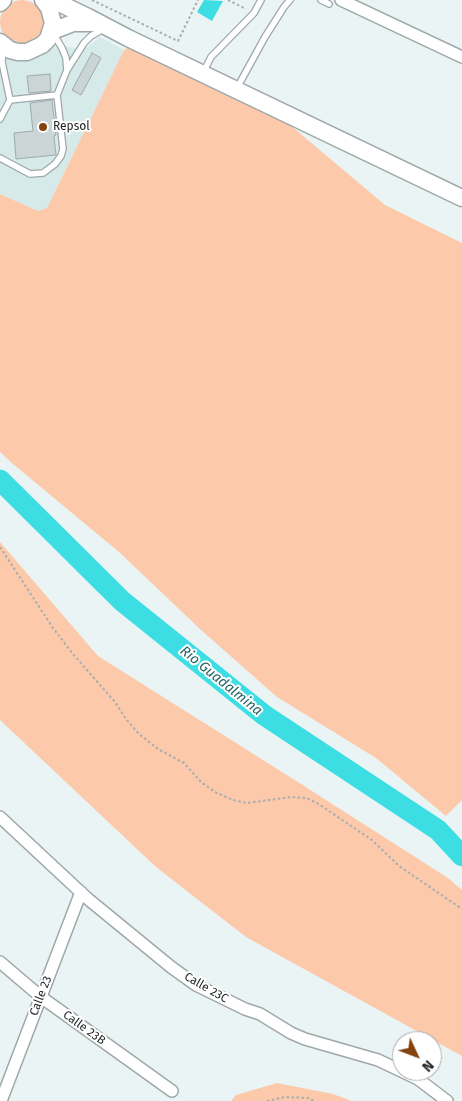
<!DOCTYPE html>
<html>
<head>
<meta charset="utf-8">
<style>
	body { margin:0 }
	#map { position:relative; width:462px; height:1101px; overflow:hidden; background:#eaf4f4; font-family:"Fira Sans",sans-serif }
	canvas { display:block }
	.north { position:absolute; left:392px; top:1031px; width:50px; height:50px; box-sizing:border-box; background:#fff; border:1px solid #a7a9a9; border-radius:50%; rotate:133deg; font-size:14px; font-weight:700; line-height:20px; text-align:center; color:#242727 }
	.north::after { content:''; display:block; margin:auto; width:18px; height:22px; background:#83420e; clip-path:polygon(50% 0,100% 100%,50% 72%,0 100%) }
</style>
</head>
<body>
<div id="map">
<canvas width="462" height="1101"></canvas>
<div class="north">N</div>
</div>
<script>
const c = document.querySelector('canvas').getContext('2d');
c.lineJoin = 'round';
function fillPath(path, color) {
  c.fillStyle = color;
  c.fill(path, 'evenodd');
}
function shape(rows) {
  const path = new Path2D();
  for (const r of rows) {
    if (r.length === 3) {
      path.moveTo(r[0] + r[2], r[1]);
      path.arc(r[0], r[1], r[2], 0, 2 * Math.PI);
      continue;
    }
    path.moveTo(r[0], r[1]);
    for (let i = 2; i < r.length; i += 2) path.lineTo(r[i], r[i + 1]);
  }
  return path;
}
function trace(path, color, width, dash) {
  c.strokeStyle = color;
  c.lineWidth = width;
  c.lineCap = dash ? 'butt' : 'round';
  c.setLineDash(dash || []);
  c.stroke(path);
}
function drawText(font, color, halo, rows, align = 'center') {
  c.font = font + ' "Fira Sans",sans-serif';
  c.lineWidth = 4;
  c.setLineDash([]);
  c.textBaseline = 'middle';
  c.strokeStyle = halo;
  c.fillStyle = color;
  for (const [text, x, y, turn = 0] of rows) {
    c.save();
    c.translate(x, y);
    c.rotate((+turn || 0) * Math.PI / 180);
    c.textAlign = isNaN(turn) ? turn : align;
    if (halo) c.strokeText(text, 0, 0);
    c.fillText(text, 0, 0);
    c.restore();
  }
}
const built = shape([
	[100,37,124,50,47,208,38,211,0,194,0,48,52,45,85,49]
]);
const green = shape([
	[22,22,22],
	[130,46,290,125,385,205,462,243,462,800,446,816,376,758,277,697,201,630,119,552,13,464,0,452,0,194,38,211,47,208,124,50],
	[0,542,98,656,301,784,448,878,462,890,462,1056,246,937,156,867,0,720],
	[277,1083,333,1094,352,1101,231,1101,236,1095]
]);
const water = shape([
	[204,0,223,1,212,21,197,12]
]);
const river = shape([
	[0,480,122,601,264,715,438,830,462,856]
]);
const building = shape([
	[92,53,101,58,81,95,72,90,92,53],
	[50,74,51,91,29,93,27,76,50,74],
	[52,100,56,135,54,136,56,155,16,159,14,133,33,131,30,103,52,100]
]);
const path = shape([
	[92,0,178,41,198,0],
	[228,0,246,9],
	[0,547,53,628,73,654,115,702,126,719,139,734,158,749,184,763,201,782,215,792,233,800,247,803,291,797,306,798,317,803,372,840,399,866,462,909],
	[267,1101,285,1097,308,1098,314,1101]
]);
const service = shape([
	[321,0,329,4],
	[53,33,62,48,66,58,67,70],
	[204,71,211,57,254,13,261,0],
	[237,88,265,37,284,7,290,0],
	[10,100,57,95,67,70,84,43,91,36,103,29],
	[0,119,10,100,2,62,3,47],
	[0,158,30,174,43,173,55,164,61,156,63,149,57,95]
]);
const minor = shape([
	[341,0,462,57],
	[0,817,88,899,171,967,196,985,245,1009,260,1014,291,1033,305,1039,378,1060,418,1079,447,1101],
	[0,962,41,997,172,1091],
	[1,1101,81,892]
]);
const secondary = shape([
	[44,1,61,4,88,17,128,38,462,198],
	[0,3,3,0],
	[52,31,73,23,95,23],
	[0,42,10,50,18,52,27,52,42,45,48,39,53,23,49,8,43,0]
]);
const markers = [
	[43,127,5,"#83420e"]
];
const poiNames = [
	["Repsol",53,127]
];
const streetNames = [
	["Calle 23C",206,988,30],
	["Calle 23",41,996,-69],
	["Calle 23B",84,1028,36]
];
const waterNames = [
	["Rio Guadalmina",221,681,39]
];
fillPath(built, '#d6eaea');
fillPath(green, '#fcc9aa');
fillPath(water, '#3cdee3');
trace(river, '#3cdee3', 21);
fillPath(building, '#ccd5d5');
trace(building, '#a1abab', 1);
trace(service, '#9fa8a8', 8);
trace(minor, '#9fa8a8', 14);
trace(secondary, '#9fa8a8', 19);
trace(path, '#a7aeae', 2, [2.5, 2.5]);
trace(service, '#fff', 5.5);
trace(minor, '#fff', 11);
trace(secondary, '#fff', 16);
for (const [x, y, r, color] of markers) {
  const dot = new Path2D();
  dot.arc(x, y, r, 0, 2 * Math.PI);
  c.fillStyle = color;
  c.fill(dot);
  trace(dot, '#fff', 2);
}
drawText('12px', '#242727', '#fff', poiNames, 'left');
drawText('12px', '#242727', '#fff', streetNames);
drawText('italic 14px', '#236264', '#fff', waterNames);
</script>
</body>
</html>
